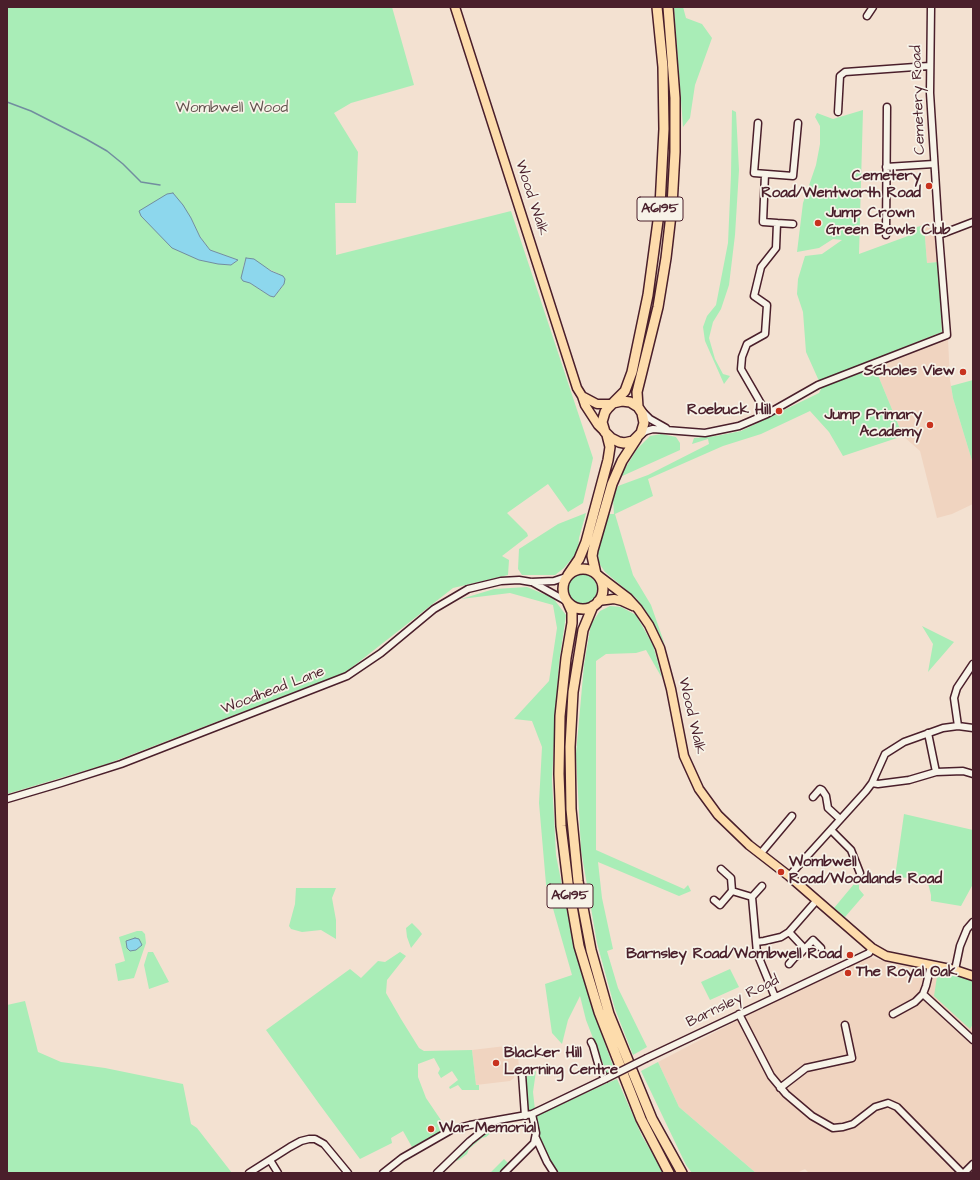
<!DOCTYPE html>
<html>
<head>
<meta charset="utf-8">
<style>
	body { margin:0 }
	#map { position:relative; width:980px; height:1180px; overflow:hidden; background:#f3e1d1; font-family:"Architects Daughter",sans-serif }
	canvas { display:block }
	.frame { position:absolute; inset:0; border:8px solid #4a1f2b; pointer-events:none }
</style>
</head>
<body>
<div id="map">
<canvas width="980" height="1180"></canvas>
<div class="frame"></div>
</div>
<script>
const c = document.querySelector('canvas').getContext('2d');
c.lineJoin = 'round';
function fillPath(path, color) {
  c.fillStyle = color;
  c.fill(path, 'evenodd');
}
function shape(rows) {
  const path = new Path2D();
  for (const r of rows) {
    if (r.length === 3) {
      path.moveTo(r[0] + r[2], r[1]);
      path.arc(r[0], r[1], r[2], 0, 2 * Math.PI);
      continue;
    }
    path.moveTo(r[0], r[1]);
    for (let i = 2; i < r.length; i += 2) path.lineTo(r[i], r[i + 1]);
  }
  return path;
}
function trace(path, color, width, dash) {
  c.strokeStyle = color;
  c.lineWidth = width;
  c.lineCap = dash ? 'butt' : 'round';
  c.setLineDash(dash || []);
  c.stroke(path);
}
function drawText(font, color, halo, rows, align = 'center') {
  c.font = font + ' "Architects Daughter",sans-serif';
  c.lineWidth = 3.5;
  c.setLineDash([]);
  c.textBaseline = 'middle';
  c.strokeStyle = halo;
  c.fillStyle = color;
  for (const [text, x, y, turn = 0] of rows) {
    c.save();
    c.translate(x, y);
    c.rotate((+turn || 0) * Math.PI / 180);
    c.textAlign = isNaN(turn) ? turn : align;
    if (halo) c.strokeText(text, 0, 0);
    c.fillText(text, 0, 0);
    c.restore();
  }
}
const built = shape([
	[924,225,934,225,938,262,927,263],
	[948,339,950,380,953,398,973,464,973,504,952,514,937,518,920,451,903,436,875,368],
	[868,957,900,965,938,970,970,1028,973,1024,973,1173,809,1173,805,1169,797,1173,756,1173,679,1107,658,1062,767,1005],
	[514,1045,518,1052,519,1071,515,1073,514,1078,510,1081,476,1085,472,1050]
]);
const green = shape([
	[7,7,392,7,414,85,351,103,334,113,358,152,356,203,335,203,336,255,511,211,593,458,583,503,568,512,548,484,507,513,527,533,528,536,502,556,509,560,508,575,453,588,346,672,107,764,7,794],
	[141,216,191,218,200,237,210,250,238,260,231,265,199,260,149,223],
	[246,258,279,274,283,286,274,297,270,296,250,283,243,268],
	[674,7,683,7,686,18,702,24,712,38,695,85,690,118,683,127],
	[732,110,736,112,739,170,735,235,729,285,721,309,713,322,709,338,715,359,723,374,730,376,724,384,705,341,703,327,707,316,716,305,728,243,731,175],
	[863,110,859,254,908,236,917,227,924,225,927,263,938,262,942,332,819,381,806,352,803,312,797,294,798,279,805,256,822,254,842,240,833,239,819,248,797,252,803,203,816,165,820,144,820,126,815,117,817,113,833,119],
	[875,368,903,436,843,456,829,432,810,411,761,434,723,446,648,479,653,496,615,514,633,575,651,605,665,645,648,614,636,598,605,572,599,563,598,553,608,514,614,514,613,498,618,486,648,475,709,444,708,439,692,444,694,438,716,436,741,431,819,393,822,387],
	[973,380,973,464,953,398,951,386],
	[661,434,676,437,680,443,680,450,620,477,637,449,650,436],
	[586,513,579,538,578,551,564,568,555,575,522,575,518,569,519,549,558,524],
	[582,589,15],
	[527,587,553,598,566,615,559,663,555,720,552,780,556,855,572,937,590,1002,613,1066,607,1074,586,1020,580,996,568,1020,562,1044,552,1033,545,984,572,975,546,884,539,803,542,747,532,721,514,719,549,681,557,628,553,605,510,593,461,599,494,589],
	[610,606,621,607,636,615,653,645,662,678,646,650,636,653,606,654,596,661,596,850,684,889,688,885,691,891,679,896,598,862,602,898,613,949,607,951,618,988,647,1047,633,1055,615,1009,597,943,581,850,576,754,584,665,591,624,600,611],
	[922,626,954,642,928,672,933,644],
	[904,814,973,830,973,884,961,906,931,901,931,895,927,879,895,877],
	[859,878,859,889,864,895,845,917,834,908],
	[296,888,336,888,332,898,336,920,336,939,321,930,302,932,291,929,289,926,295,904],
	[412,923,419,930,422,934,411,948,407,937,406,928],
	[137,931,142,931,145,934,146,943,134,978,118,981,115,964,125,961,119,937],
	[148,952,153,952,169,982,149,989,144,965],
	[400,952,406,956,387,980,386,993,401,1019,419,1048,424,1051,472,1050,476,1085,479,1085,479,1090,462,1090,458,1085,450,1089,449,1087,458,1080,452,1071,441,1078,438,1073,440,1069,434,1058,418,1064,418,1077,426,1098,447,1129,412,1147,403,1131,391,1138,392,1143,360,1159,320,1105,266,1030,350,969,361,978,378,961,385,962],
	[730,969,739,987,710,1000,701,982],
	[938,970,967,978,973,982,973,1024,970,1029,934,996],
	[25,1001,38,1052,61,1062,105,1068,183,1084,191,1124,197,1128,232,1173,7,1173,7,1005],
	[658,1062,679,1107,756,1173,692,1173,686,1165,641,1071],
	[536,1071,533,1092,535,1110,528,1111,524,1078],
	[617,1079,642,1136,664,1173,558,1173,550,1162,544,1147,539,1139,537,1116,605,1084],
	[497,1125,498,1127,486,1137,482,1138,469,1149,467,1154,459,1160,455,1161,443,1173,439,1173,445,1165,490,1127],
	[504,1159,509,1164,500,1173,490,1173]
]);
const water = shape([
	[173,193,183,205,191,218,200,237,210,250,238,260,231,265,218,264,199,260,172,248,141,216,139,211,167,194,173,193],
	[246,258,254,259,271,271,283,276,285,279,284,284,274,297,270,296,250,283,243,281,241,278,246,258],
	[135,938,139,939,142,945,136,950,130,951,127,948,126,941,135,938]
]);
const stream = shape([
	[7,102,31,111,86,139,107,151,123,164,141,182,160,185]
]);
const minor = shape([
	[867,16,873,7],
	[838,112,840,76,845,72,929,66],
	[758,123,754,173,793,176,798,123],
	[886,167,934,164],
	[765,174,763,222,777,223,776,248,761,267,754,296,767,305,765,334,747,344,742,357,741,369,767,414],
	[777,223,793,224],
	[886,235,887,107],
	[939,235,973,222],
	[641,410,650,419,666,428],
	[640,435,646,431,653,429,705,433,739,426,767,414,818,385,947,335,939,235,930,93,931,7],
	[532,582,566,601],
	[958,726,954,698,957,688,973,664],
	[928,733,936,772],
	[872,783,878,784,909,780,936,772,963,771,973,774],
	[813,797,820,789,822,790,826,796,828,808,840,819],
	[7,799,61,783,121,764,347,676,381,653,434,609,468,589,501,581,519,580,531,582,554,581,566,577],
	[831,830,851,850,860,873],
	[761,853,792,816],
	[721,869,731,878,732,891,752,897,757,953,775,997],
	[789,876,866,791,872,783,885,754,904,742,943,728,958,726,973,728],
	[752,897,762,886],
	[714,900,720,905,732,891],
	[789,932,805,949],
	[756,942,764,941,781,937,789,932,817,900],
	[789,964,795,957,799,955,813,940,821,948],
	[931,965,926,986,923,994,973,1040],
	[955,970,960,946,967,929,973,922],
	[739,1014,771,1076,786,1094,812,1116,833,1128,843,1127,853,1124,875,1107,888,1103,897,1107,962,1173],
	[893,1014,915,1002,923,994],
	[647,1058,869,953,872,948],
	[522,1074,525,1116],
	[780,1088,806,1068,852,1058,845,1025],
	[536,1138,547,1162,554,1173],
	[270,1160,278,1173],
	[249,1173,290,1147,301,1141,309,1139,315,1139,324,1144,348,1173],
	[383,1173,402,1158,451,1130,470,1125,532,1114,605,1079,599,1067,593,1046,591,1042],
	[437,1173,470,1141,494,1122],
	[504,1173,534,1143,536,1133,532,1114],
	[964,1173,973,1164]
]);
const major = shape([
	[455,7,577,388,582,396,585,405,598,425,605,432],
	[582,396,597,404,611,404],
	[599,576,628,598,638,609,649,625,660,648,671,689,684,756,699,789,718,815,749,845,789,876,872,948,886,956,955,970,973,976],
	[598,601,614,599,622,601,633,606]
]);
const highway = shape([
	[614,402,625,391,632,372,648,295,660,206,664,129,663,67,657,7],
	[638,407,630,402,622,401,613,403,608,408,605,412,602,422,605,432,611,438,619,442,624,443,633,441,641,433,644,423,642,413,638,407,637,392,658,307,666,258,672,206,675,152,675,98,668,7],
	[583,589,20],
	[596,574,592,556,593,550,612,484,622,461,637,438],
	[568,575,579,559,586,542,608,460,610,447,607,435],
	[568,603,572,612,572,623,566,658,560,716,559,774,561,826,568,883,579,946,599,1012,641,1119,669,1173],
	[593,606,583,630,573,692,570,747,571,809,578,881,591,950,609,1014,652,1119,682,1173]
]);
const minorBridge = shape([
	[605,1079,647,1058]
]);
const markers = [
	[929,186,4,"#c8321e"],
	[818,223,4,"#c8321e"],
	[963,372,4,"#c8321e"],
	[779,411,4,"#c8321e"],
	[930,425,4,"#c8321e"],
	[781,872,4,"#c8321e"],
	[850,955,4,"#c8321e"],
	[848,973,4,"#c8321e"],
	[496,1063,4,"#c8321e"],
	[431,1129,4,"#c8321e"]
];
const shields = [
	[660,209,46],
	[570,896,46]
];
const shieldNames = [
	["A6195",660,209],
	["A6195",570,896]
];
const streetNames = [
	["Cemetery Road",919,100,-92],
	["Wood Walk",531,198,72],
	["Woodhead Lane",273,691,-21],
	["Wood Walk",691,716,77],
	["Barnsley Road",733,1002,-26]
];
const parkNames = [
	["Wombwell Wood",232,109]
];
const poiNames = [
	["Cemetery",921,177],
	["Road/Wentworth Road",921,194],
	["Jump Crown",826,214,"left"],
	["Green Bowls Club",826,231,"left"],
	["Scholes View",955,372],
	["Roebuck Hill",771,411],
	["Jump Primary",922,416],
	["Academy",922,433],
	["Wombwell",789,863,"left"],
	["Road/Woodlands Road",789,880,"left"],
	["Barnsley Road/Wombwell Road",842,955],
	["The Royal Oak",856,973,"left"],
	["Blacker Hill",504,1054,"left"],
	["Learning Centre",504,1071,"left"],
	["War Memorial",439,1129,"left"]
];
fillPath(built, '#f0d4c0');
fillPath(green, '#a9edb7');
fillPath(water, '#8dd7ed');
trace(water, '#728d9f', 1);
trace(stream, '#728d9f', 1.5);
trace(minor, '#4a1f2b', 9);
trace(major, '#4a1f2b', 11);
trace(highway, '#4a1f2b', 12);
trace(minor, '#f7f3e8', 6);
trace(major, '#fddcac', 8);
trace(highway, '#fddcac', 9);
trace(minorBridge, '#4a1f2b', 9, []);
trace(minorBridge, '#f7f3e8', 6);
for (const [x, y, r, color] of markers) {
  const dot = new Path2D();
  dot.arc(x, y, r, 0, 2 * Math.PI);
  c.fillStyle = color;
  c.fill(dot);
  trace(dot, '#f7f3e8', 1.5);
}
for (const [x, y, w] of shields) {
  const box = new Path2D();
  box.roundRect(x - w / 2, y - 12, w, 24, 3);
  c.fillStyle = '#f7f3e8';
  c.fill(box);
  trace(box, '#4a1f2b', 1);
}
drawText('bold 14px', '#4a1f2b', null, shieldNames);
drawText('15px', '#4a1f2b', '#f7f3e8', streetNames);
drawText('15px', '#62524e', '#f7f3e8', parkNames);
drawText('bold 15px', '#4a1f2b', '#f7f3e8', poiNames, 'right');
</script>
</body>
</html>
